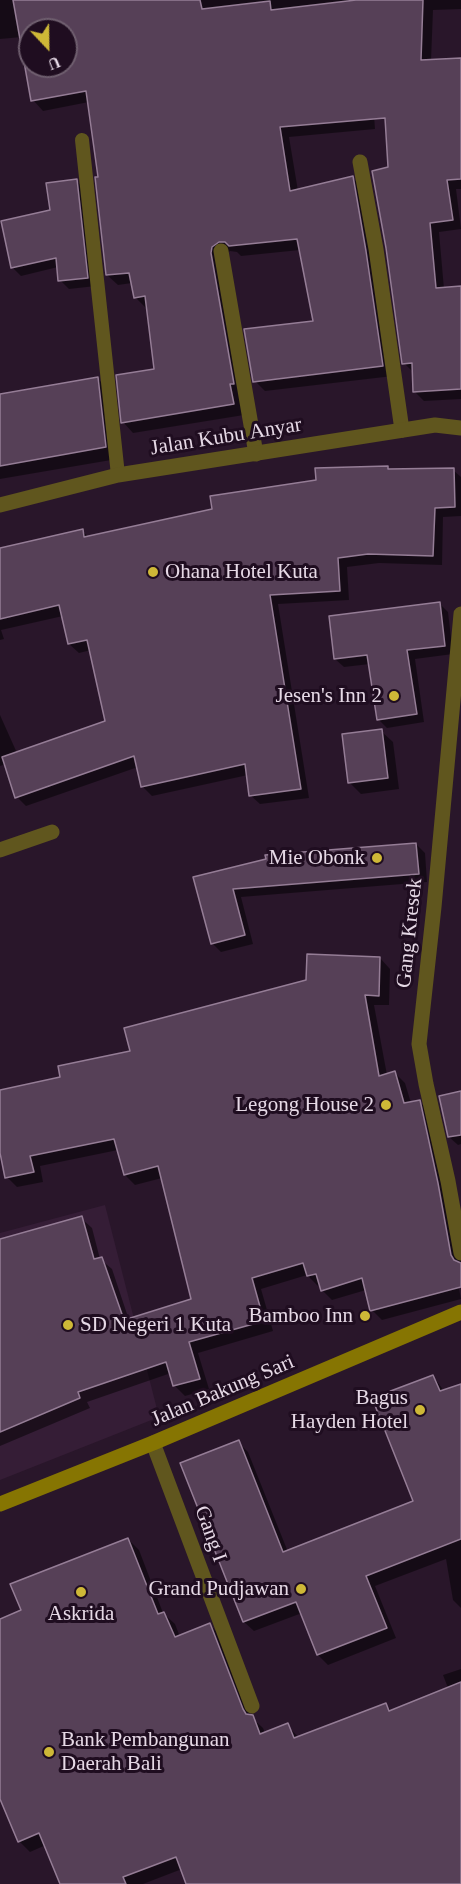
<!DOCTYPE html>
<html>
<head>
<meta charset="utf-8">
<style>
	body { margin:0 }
	#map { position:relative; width:461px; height:1884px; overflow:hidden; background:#29162a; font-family:"Times New Roman",serif }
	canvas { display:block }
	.north { position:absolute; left:18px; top:18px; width:60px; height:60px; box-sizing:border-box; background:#1f0d20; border:2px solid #6f5f6f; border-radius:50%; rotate:158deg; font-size:16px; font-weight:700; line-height:24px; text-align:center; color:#e6d9e6 }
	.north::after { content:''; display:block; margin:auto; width:21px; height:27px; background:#ceb837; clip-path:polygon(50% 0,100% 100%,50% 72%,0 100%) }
</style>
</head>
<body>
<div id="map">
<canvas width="461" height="1884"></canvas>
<div class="north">U</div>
</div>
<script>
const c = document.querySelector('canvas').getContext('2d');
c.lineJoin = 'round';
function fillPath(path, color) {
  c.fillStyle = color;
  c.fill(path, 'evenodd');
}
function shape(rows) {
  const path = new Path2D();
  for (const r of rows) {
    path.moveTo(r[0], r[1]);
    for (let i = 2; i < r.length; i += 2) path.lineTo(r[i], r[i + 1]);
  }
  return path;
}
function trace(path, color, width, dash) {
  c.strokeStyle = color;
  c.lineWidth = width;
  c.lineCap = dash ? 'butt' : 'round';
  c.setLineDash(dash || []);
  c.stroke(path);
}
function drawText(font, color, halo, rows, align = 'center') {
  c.font = font + ' "Times New Roman",serif';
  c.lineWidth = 6;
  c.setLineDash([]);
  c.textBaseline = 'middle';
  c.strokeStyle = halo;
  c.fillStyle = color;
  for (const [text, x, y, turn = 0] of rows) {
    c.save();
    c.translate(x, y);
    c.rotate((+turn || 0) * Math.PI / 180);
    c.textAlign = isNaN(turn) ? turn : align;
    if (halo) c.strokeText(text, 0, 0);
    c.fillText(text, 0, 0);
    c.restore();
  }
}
const built = shape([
	[105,1205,159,1417,0,1480,0,1233]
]);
const shadow = shape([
	[0,0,461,0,461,9,433,10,431,61,461,59,461,110,374,115,375,129,289,137,298,191,352,177,363,188,393,376,265,391,255,381,315,323,300,250,241,256,237,252,230,251,222,258,244,415,133,433,123,422,156,370,148,307,146,308,135,297,132,283,118,285,107,275,99,178,89,102,43,111,33,100,22,37,0,39],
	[30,30,66,30,66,66,30,66],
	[461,152,461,189,456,189,461,229,439,232,444,289,461,288,461,399,424,401,415,392,414,373,404,363,387,247],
	[77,181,85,190,96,286,69,289,60,280,58,267,21,276,12,267,51,211],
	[98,379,110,390,117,459,0,479,0,396],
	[387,468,390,471,453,470,461,477,461,516,443,517,442,565,379,563,347,567,349,600,278,604,309,798,260,804,250,795,248,775,152,796,142,786,138,767,26,806,17,797,6,764,0,766,0,715,17,753,107,722,91,650,79,653,69,644,63,616,1,630,4,639,0,640,0,550,82,531,89,537,214,511,317,481],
	[439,603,448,612,453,654,415,659,424,722,387,728,378,719,370,664,344,667,335,659],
	[381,731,393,742,399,789,361,794,349,782],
	[416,844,425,853,427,882,241,897,253,944,221,952,212,943,195,878],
	[380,958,390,969,389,1005,374,1005,387,1075,395,1073,405,1083,411,1103,419,1101,429,1112,461,1261,461,1277,457,1278,461,1299,382,1320,372,1310,366,1290,332,1300,322,1290,321,1285,318,1286,307,1275,261,1289,273,1331,198,1353,209,1389,185,1396,174,1385,171,1373,87,1402,90,1408,0,1446,0,1241,81,1218,92,1228,100,1259,112,1269,129,1320,193,1300,162,1178,135,1185,125,1175,118,1150,40,1166,43,1182,17,1187,7,1177,0,1146,0,1092,62,1078,132,1053,308,981],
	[461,1093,461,1144,458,1145,449,1137],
	[433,1376,444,1391,461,1386,461,1608,453,1600,446,1559,375,1586,396,1638,328,1665,318,1655,302,1613,254,1631,244,1622,238,1442,248,1452,288,1552,415,1502],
	[128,1539,139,1550,163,1613,175,1624,180,1637,210,1625,221,1636,251,1717,263,1728,265,1733,287,1725,299,1738,385,1704,392,1711,448,1688,443,1675,461,1669,461,1884,188,1884,182,1869,143,1884,62,1884,46,1845,30,1852,19,1841,0,1796,0,1621,22,1611]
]);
const building = shape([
	[13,0,200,0,202,9,270,1,271,10,356,0,423,0,421,60,461,58,461,179,447,180,453,220,430,223,436,288,461,286,461,389,413,392,412,363,402,364,386,248,372,171,388,167,385,118,280,127,290,191,353,176,366,251,383,366,253,382,244,329,313,321,297,239,229,246,225,242,219,242,212,247,211,253,234,384,230,384,234,404,121,423,116,375,154,369,145,296,134,298,129,273,106,275,95,177,98,177,86,91,31,101,13,0],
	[30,30,66,30,66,66,30,66,30,30],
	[77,179,88,278,58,281,56,258,11,268,1,221,50,210,46,183,77,179],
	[98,377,106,447,0,466,0,394,98,377],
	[388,466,388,469,454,468,455,507,435,508,433,556,368,554,338,558,340,591,270,595,301,789,249,796,245,764,141,787,134,756,15,798,2,757,105,721,87,640,68,644,59,605,0,619,0,548,83,529,84,537,212,509,210,496,316,480,315,468,388,466],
	[440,602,445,646,407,650,417,714,377,720,367,655,334,659,329,616,440,602],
	[382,729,388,778,348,783,342,734,382,729],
	[416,843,419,874,233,889,245,935,211,944,193,877,266,859,265,855,416,843],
	[307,954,380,957,379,996,365,995,379,1076,395,1071,404,1103,420,1100,438,1183,451,1255,454,1260,461,1263,461,1287,370,1311,362,1278,321,1291,316,1274,307,1276,303,1263,252,1278,264,1321,189,1342,200,1379,173,1386,166,1362,78,1392,80,1398,0,1432,0,1239,82,1216,94,1259,102,1257,124,1320,191,1299,158,1166,124,1175,114,1139,30,1156,34,1172,5,1178,0,1153,0,1090,60,1077,58,1066,130,1051,124,1028,306,980,307,954],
	[461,1091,461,1135,448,1137,439,1096,461,1091],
	[433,1375,440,1391,461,1384,461,1539,366,1576,387,1628,317,1655,296,1602,243,1622,180,1463,239,1440,283,1552,413,1501,372,1398,433,1375],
	[128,1538,158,1614,164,1612,175,1637,210,1623,243,1709,246,1714,253,1715,260,1734,288,1723,294,1738,386,1703,389,1711,461,1682,461,1884,186,1884,176,1857,123,1877,126,1884,60,1884,39,1833,18,1842,0,1799,0,1619,21,1610,10,1584,128,1538]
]);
const service = shape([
	[82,140,118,475]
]);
const minor = shape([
	[360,162,376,249,402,430],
	[221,251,256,454],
	[461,614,434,907,419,1044,426,1084,448,1181,461,1253],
	[0,850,52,832],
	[153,1443,252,1706]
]);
const tertiary = shape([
	[0,505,118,475,435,425,461,428]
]);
const secondary = shape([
	[0,1504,153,1443,461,1312]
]);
const markers = [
	[153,572,6,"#ceb837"],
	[394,696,6,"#ceb837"],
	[377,858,6,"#ceb837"],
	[386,1105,6,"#ceb837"],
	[365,1316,6,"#ceb837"],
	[68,1325,6,"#ceb837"],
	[420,1410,6,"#ceb837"],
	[301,1589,6,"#ceb837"],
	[81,1592,6,"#ceb837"],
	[49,1752,6,"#ceb837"]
];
const streetNames = [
	["Jalan Kubu Anyar",226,437,-9],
	["Gang Kresek",410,933,-84],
	["Jalan Bakung Sari",223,1391,-23],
	["Gang I",210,1534,70]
];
const poiNames = [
	["Ohana Hotel Kuta",165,572,"left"],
	["Jesen's Inn 2",382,696],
	["Mie Obonk",365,858],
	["Legong House 2",374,1105],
	["Bamboo Inn",353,1316],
	["SD Negeri 1 Kuta",80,1325,"left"],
	["Bagus",408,1398],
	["Hayden Hotel",408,1422],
	["Grand Pudjawan",289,1589],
	["Askrida",81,1614,"center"],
	["Bank Pembangunan",61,1740,"left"],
	["Daerah Bali",61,1764,"left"]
];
fillPath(built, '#351d36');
fillPath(shadow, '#0007');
fillPath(building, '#564057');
trace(building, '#957d96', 1.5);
trace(service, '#60561e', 14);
trace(minor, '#60561e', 15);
trace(tertiary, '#60561e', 15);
trace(secondary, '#867502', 15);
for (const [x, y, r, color] of markers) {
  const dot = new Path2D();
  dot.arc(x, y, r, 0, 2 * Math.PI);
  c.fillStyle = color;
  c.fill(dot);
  trace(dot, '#1f0d20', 2);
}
drawText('21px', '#e6d9e6', '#1f0d20', streetNames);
drawText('21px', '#e6d9e6', '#1f0d20', poiNames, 'right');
</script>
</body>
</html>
